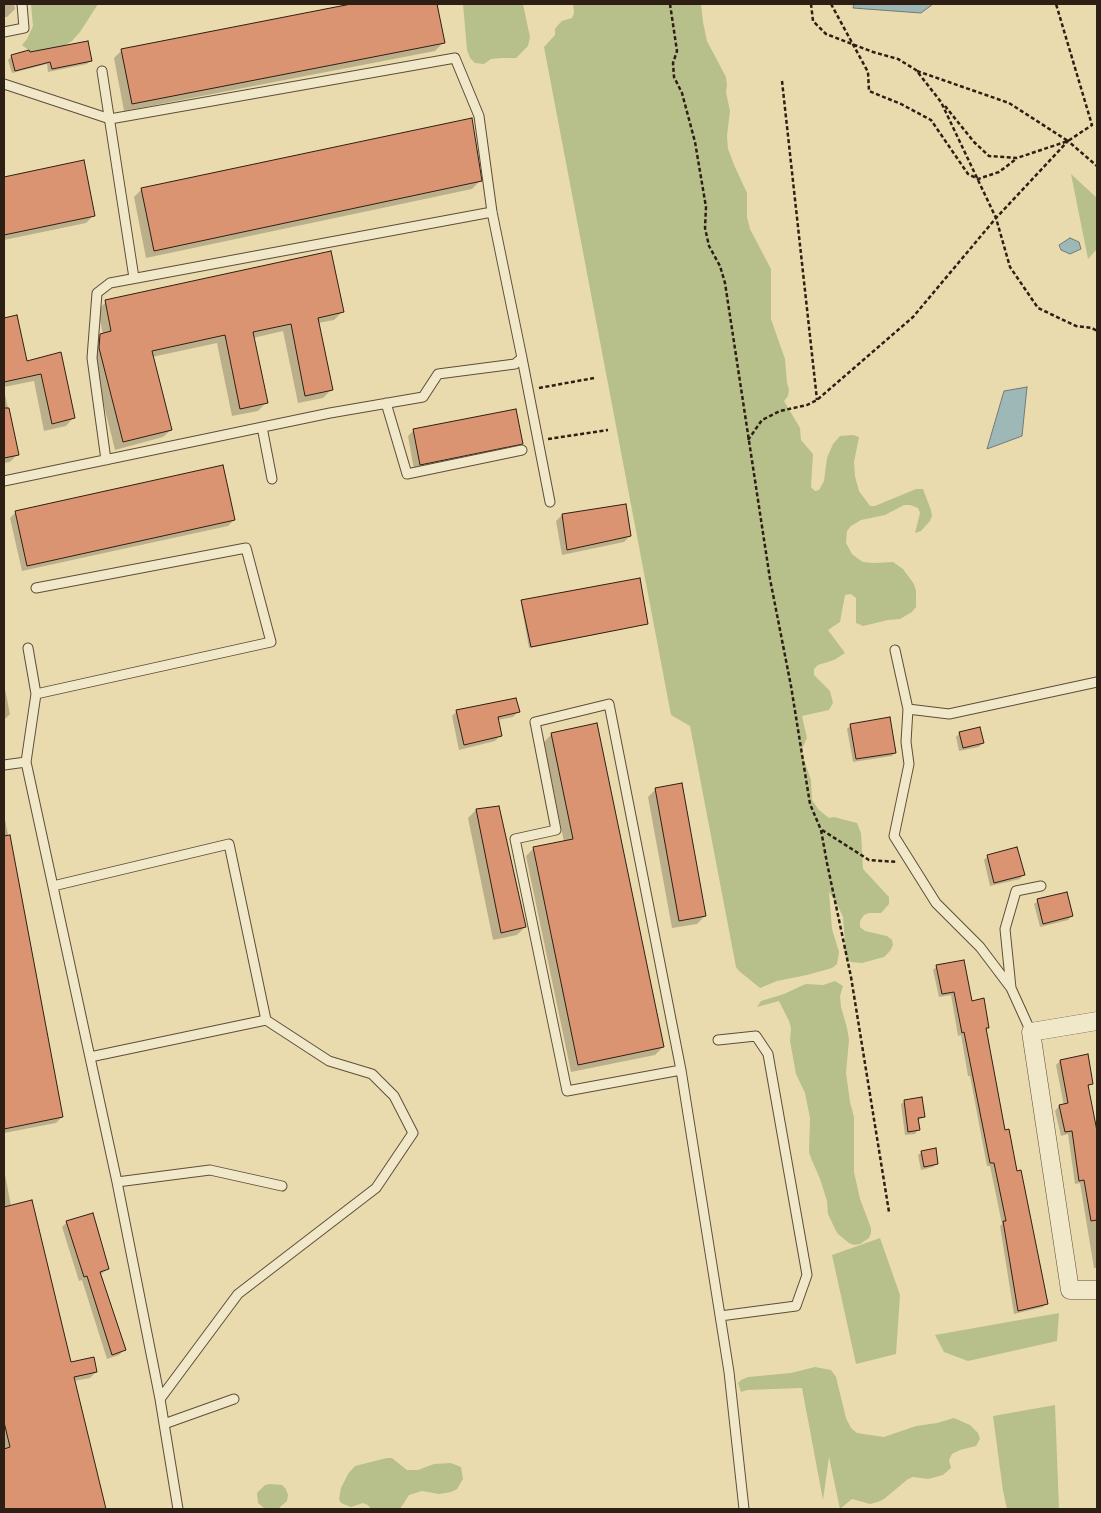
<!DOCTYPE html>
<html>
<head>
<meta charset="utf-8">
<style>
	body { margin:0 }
	#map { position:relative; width:1101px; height:1513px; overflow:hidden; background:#eadbae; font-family:"Old Standard TT",serif }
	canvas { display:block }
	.frame { position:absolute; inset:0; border:5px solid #2e1f14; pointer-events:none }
</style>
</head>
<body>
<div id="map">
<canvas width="1101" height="1513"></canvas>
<div class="frame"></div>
</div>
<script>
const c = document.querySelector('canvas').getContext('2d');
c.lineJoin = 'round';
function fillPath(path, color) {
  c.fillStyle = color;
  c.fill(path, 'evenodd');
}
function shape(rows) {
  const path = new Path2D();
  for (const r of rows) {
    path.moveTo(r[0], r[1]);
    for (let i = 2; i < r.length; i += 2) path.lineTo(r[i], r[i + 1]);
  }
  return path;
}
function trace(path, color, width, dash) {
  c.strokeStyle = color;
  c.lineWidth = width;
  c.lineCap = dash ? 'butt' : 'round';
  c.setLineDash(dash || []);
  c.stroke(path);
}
const green = shape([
	[31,4,98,4,80,32,72,41,62,47,35,55,22,45,27,39,33,26],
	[463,4,523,4,530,37,528,46,516,58,501,58,491,59,484,64,475,63,470,58,467,50],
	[573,4,701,4,703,22,707,41,726,77,727,85,726,92,730,111,727,136,728,149,735,167,747,193,747,217,750,229,771,269,771,319,785,359,787,383,789,390,788,396,784,401,800,428,801,440,813,454,811,487,815,491,819,490,824,481,827,458,833,444,840,436,853,435,859,437,854,462,855,476,859,491,870,506,875,506,916,489,923,489,931,510,932,516,930,521,921,531,915,533,920,513,918,508,910,505,904,505,885,515,861,520,851,526,847,531,846,543,852,554,857,558,863,562,874,563,893,562,903,569,914,584,916,591,916,607,912,612,900,619,888,620,863,626,856,623,856,598,851,594,845,595,840,622,828,630,845,653,834,660,818,665,814,669,814,675,830,691,833,703,829,710,802,716,807,738,801,751,811,780,812,800,819,810,829,818,834,817,857,823,861,833,863,869,889,897,889,904,881,913,869,913,864,915,860,921,860,927,865,931,887,936,892,940,893,945,890,951,884,957,862,963,851,962,847,958,844,948,845,943,843,917,836,902,829,892,832,929,839,952,837,964,832,968,807,975,777,981,760,988,739,971,736,967,690,726,671,715,544,47,555,35,555,29,558,25,562,21,572,18,574,13],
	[1071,174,1097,198,1097,249,1088,259],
	[835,981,843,986,840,996,841,1007,847,1028,849,1040,846,1073,850,1102,854,1117,854,1172,860,1199,871,1228,871,1233,869,1238,860,1244,854,1245,849,1243,838,1234,835,1229,828,1214,827,1201,820,1179,811,1158,809,1152,810,1118,805,1093,796,1074,790,1041,791,1028,789,1021,779,1001,757,1007,761,1001,784,994,801,986,806,984,823,985],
	[880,1238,900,1295,896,1354,856,1364,832,1255],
	[1059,1313,1057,1341,968,1361,944,1352,935,1335],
	[815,1367,831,1370,836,1377,846,1418,851,1428,857,1433,884,1437,916,1426,937,1423,954,1418,970,1425,978,1433,980,1439,976,1446,960,1450,952,1454,949,1460,951,1468,943,1475,928,1479,913,1477,908,1479,884,1499,878,1502,870,1504,852,1499,840,1509,829,1457,823,1500,802,1388,747,1390,741,1392,738,1383,741,1380,748,1377,791,1373],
	[1055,1405,1059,1509,1007,1509,1003,1491,993,1416],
	[387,1458,392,1458,407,1470,418,1470,434,1464,451,1463,461,1467,463,1479,457,1489,451,1492,439,1494,422,1491,409,1495,400,1509,371,1509,368,1505,363,1503,351,1507,341,1503,339,1499,341,1488,348,1474,355,1466],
	[270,1484,282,1485,286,1489,288,1495,287,1501,278,1509,265,1509,258,1503,257,1493,265,1485]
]);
const water = shape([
	[854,4,933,4,921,13,853,8,854,4],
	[1070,238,1079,242,1081,249,1070,254,1061,250,1059,245,1070,238],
	[1027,387,1022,436,987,449,1004,391,1027,387]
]);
const shadow = shape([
	[4,4,14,4,15,9,7,17,4,17],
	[358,4,436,4,443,43,435,51,124,111,114,58,122,50],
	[29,54,91,60,87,64,48,72,47,64,12,73,8,60,12,56],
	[83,162,94,215,86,223,4,240,4,178],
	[480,181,472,189,146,258,134,197,142,189],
	[106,302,342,312,334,320,318,323,331,390,323,398,298,403,283,331,253,338,266,403,258,411,232,416,217,343,152,357,171,430,163,437,115,450,92,357,93,344,103,335,98,310],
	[16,317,26,362,60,354,73,418,66,426,44,431,34,381,4,387,4,319],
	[4,390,18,454,10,462,4,463],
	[414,430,521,444,515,449,414,470,408,436],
	[16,512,234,520,228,526,22,571,10,518],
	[562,515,630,536,624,542,562,555,556,521],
	[522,602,647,624,529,648,521,603],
	[4,684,10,714,4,720],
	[457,711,518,712,513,717,498,720,500,736,495,741,459,750,452,716],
	[851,725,895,752,892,756,853,762,847,729],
	[960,733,983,743,979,747,959,751,956,737],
	[552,734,663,1047,655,1055,571,1072,526,856,534,848,564,842,544,742],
	[656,789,705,916,697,924,672,928,648,797],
	[476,810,525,927,517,935,493,940,468,818],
	[4,814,62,1117,56,1123,4,1133],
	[988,856,1023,875,1020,879,990,886,984,860],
	[1038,901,1072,916,1068,920,1040,927,1034,904],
	[937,966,971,1002,988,1027,985,1030,1004,1132,1016,1172,1047,1303,1043,1307,1014,1314,1000,1226,1002,1224,990,1166,987,1166,970,1076,968,1076,961,1035,958,1036,951,995,939,997,933,970],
	[1060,1061,1092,1083,1088,1087,1097,1137,1097,1268,1094,1268,1080,1183,1075,1184,1068,1134,1061,1136,1055,1111,1059,1106,1064,1106,1056,1065],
	[905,1101,924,1117,917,1121,918,1130,915,1134,905,1135,901,1104],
	[922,1152,937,1164,933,1167,921,1170,918,1155],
	[4,1169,11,1206,70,1364,96,1372,90,1378,74,1381,105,1509,4,1509],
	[67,1222,108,1269,100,1275,124,1350,119,1355,107,1359,82,1280,79,1281,62,1227]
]);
const building = shape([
	[351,4,437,4,445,43,132,104,121,49,351,4],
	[88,41,92,61,52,69,50,62,15,71,11,55,29,50,30,52,88,41],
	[472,118,482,181,154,251,141,188,472,118],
	[84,160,95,216,4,235,4,177,84,160],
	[331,251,344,312,318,318,333,390,305,396,291,324,253,332,268,403,240,409,225,335,152,351,172,430,123,442,99,348,100,334,111,331,105,300,331,251],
	[17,315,27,361,61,352,75,418,52,424,41,374,4,382,4,318,17,315],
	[4,408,9,408,19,455,4,458,4,408],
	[516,409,523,444,420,465,413,429,516,409],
	[223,465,235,520,27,566,15,511,223,465],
	[626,504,631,536,567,550,562,514,626,504],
	[640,578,648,624,531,647,521,600,640,578],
	[516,698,520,712,498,717,502,736,464,745,456,710,516,698],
	[890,717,896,753,856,759,850,724,890,717],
	[597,723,664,1047,578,1065,533,847,573,839,551,733,597,723],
	[980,727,984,743,963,748,959,732,980,727],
	[682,783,706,916,679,921,655,788,682,783],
	[499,806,526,927,501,933,476,809,499,806],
	[10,835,63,1117,4,1129,4,836,10,835],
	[1017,847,1025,875,994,883,987,855,1017,847],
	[1067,892,1073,916,1043,924,1037,899,1067,892],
	[964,960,972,1001,984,998,989,1028,986,1028,1005,1130,1009,1129,1017,1171,1021,1170,1048,1304,1018,1311,1003,1221,1006,1221,994,1163,990,1163,964,1032,962,1033,954,992,942,994,936,965,964,960],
	[1088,1054,1093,1084,1088,1085,1097,1131,1097,1220,1091,1221,1084,1180,1079,1181,1072,1131,1065,1132,1059,1105,1068,1103,1060,1060,1088,1054],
	[922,1097,925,1117,918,1118,920,1130,908,1132,904,1100,922,1097],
	[936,1148,938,1164,924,1167,921,1151,936,1148],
	[32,1200,71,1362,94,1357,97,1372,74,1377,106,1509,4,1509,4,1449,10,1447,4,1422,4,1207,32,1200],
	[93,1213,109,1269,100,1272,126,1350,112,1355,87,1276,84,1277,66,1221,93,1213]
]);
const path = shape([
	[670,4,677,51,673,63,674,77,682,93,695,142,706,207,705,228,709,246,720,266,725,283,770,579,791,686,810,804,821,830,827,863,851,977,889,1212],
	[811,4,813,21,826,34,873,52,898,59,916,70,941,102,996,218,1010,267,1038,308,1076,326,1092,328,1097,331],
	[831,4,868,72,869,91,901,104,931,120,968,174,978,179,999,172,1016,159],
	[917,71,1009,103,1068,141],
	[782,81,817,400],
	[945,106,974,142,989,156,1017,158,1068,141,1092,125,1056,4],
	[539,388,594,378],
	[548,439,608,430],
	[748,440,762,420,780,411,807,405,817,400,913,317,996,218,1068,141,1097,166],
	[822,830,869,860,897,862]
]);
const service = shape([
	[4,32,24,28,22,4],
	[102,71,134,278],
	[4,84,110,119,455,58,479,116,492,212,522,358,515,364,438,374,423,397,330,413,4,481],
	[522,358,550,502],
	[386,403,407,474,522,450],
	[262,427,272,479],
	[106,460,92,358,97,293,110,283,492,212],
	[28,648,36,694],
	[895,650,908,709,906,742,909,764,894,836,936,903,980,947,1011,988,1031,1032],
	[908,709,949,714,1097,682],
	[26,762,36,694,271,642,246,548,36,588],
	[4,765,26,762,117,1182,160,1399,178,1509],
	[53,886,229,844,266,1020],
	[1011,988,1005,929,1016,891,1041,886],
	[718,1040,756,1036,768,1054,807,1275,796,1306,720,1316],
	[90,1057,266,1020,329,1061,372,1074,394,1096,413,1133,376,1188,238,1294,160,1399],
	[681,1070,567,1091,515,839,556,830,535,722,609,704,681,1070,729,1372,744,1509],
	[117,1182,210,1170,282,1186],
	[164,1424,234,1399]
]);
const minor = shape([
	[1097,1021,1031,1032,1070,1290,1097,1290]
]);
fillPath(green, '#b7c08a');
fillPath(water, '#9eb8b7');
trace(water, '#717b76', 1);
fillPath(shadow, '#0003');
fillPath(building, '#db9472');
trace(building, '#2e1f14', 1);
trace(service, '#5d4e3a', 11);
trace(minor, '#5d4e3a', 19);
trace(path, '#2e1f14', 2.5, [4, 2.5]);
trace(service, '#f1e8ca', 9);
trace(minor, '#f1e8ca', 18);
</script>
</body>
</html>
